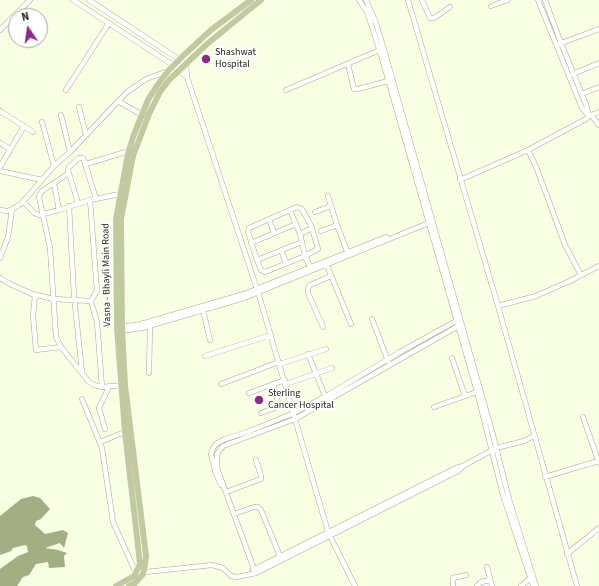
<!DOCTYPE html>
<html>
<head>
<meta charset="utf-8">
<style>
	body { margin:0 }
	#map { position:relative; width:599px; height:586px; overflow:hidden; background:#f8ffe3; font-family:"Source Sans 3",sans-serif }
	canvas { display:block }
	.north { position:absolute; left:8px; top:8px; width:40px; height:40px; box-sizing:border-box; background:#fff; border:1px solid #a5a6a1; border-radius:50%; rotate:347deg; font-size:11px; font-weight:700; line-height:16px; text-align:center; color:#1e2114 }
	.north::after { content:''; display:block; margin:auto; width:14px; height:18px; background:#8f278c; clip-path:polygon(50% 0,100% 100%,50% 72%,0 100%) }
</style>
</head>
<body>
<div id="map">
<canvas width="599" height="586"></canvas>
<div class="north">N</div>
</div>
<script>
const c = document.querySelector('canvas').getContext('2d');
c.lineJoin = 'round';
function fillPath(path, color) {
  c.fillStyle = color;
  c.fill(path, 'evenodd');
}
function shape(rows) {
  const path = new Path2D();
  for (const r of rows) {
    path.moveTo(r[0], r[1]);
    for (let i = 2; i < r.length; i += 2) path.lineTo(r[i], r[i + 1]);
  }
  return path;
}
function trace(path, color, width, dash) {
  c.strokeStyle = color;
  c.lineWidth = width;
  c.lineCap = dash ? 'butt' : 'round';
  c.setLineDash(dash || []);
  c.stroke(path);
}
function drawText(font, color, halo, rows, align = 'center') {
  c.font = font + ' "Source Sans 3",sans-serif';
  c.lineWidth = 4;
  c.setLineDash([]);
  c.textBaseline = 'middle';
  c.strokeStyle = halo;
  c.fillStyle = color;
  for (const [text, x, y, turn = 0] of rows) {
    c.save();
    c.translate(x, y);
    c.rotate((+turn || 0) * Math.PI / 180);
    c.textAlign = isNaN(turn) ? turn : align;
    if (halo) c.strokeText(text, 0, 0);
    c.fillText(text, 0, 0);
    c.restore();
  }
}
const water = shape([
	[33,496,40,498,50,509,41,519,36,521,35,525,45,534,63,530,68,533,64,548,60,543,45,548,58,550,67,553,64,556,65,567,49,568,48,562,36,564,29,575,23,577,17,586,0,586,0,569,18,556,28,552,27,546,25,545,13,548,11,551,0,555,0,516,21,499]
]);
const minor = shape([
	[73,0,173,65,187,77,186,64,89,0],
	[359,0,367,12,371,24,381,55,477,392,503,495,533,586],
	[366,0,376,23,385,53,493,435,509,499,536,586],
	[408,0,498,306,577,586],
	[422,0,430,18,434,18,450,7],
	[538,0,582,108,589,116],
	[545,0,561,43,587,107,588,113],
	[491,6,508,0],
	[0,30,30,0],
	[559,44,599,29],
	[348,64,354,89,358,89,388,81],
	[573,74,599,63],
	[187,77,258,292,328,532,355,586],
	[66,90,109,23],
	[286,90,382,49],
	[582,94,599,87],
	[118,101,142,115],
	[79,107,86,135],
	[0,111,33,132],
	[61,115,70,152],
	[591,115,599,125],
	[42,122,54,166],
	[0,143,10,149],
	[528,150,537,169,565,245,581,275],
	[86,164,129,151],
	[0,167,24,126],
	[0,171,42,180],
	[69,173,42,191,39,197,50,248,56,337,61,347,89,382,94,385,102,387,124,385],
	[460,180,528,150,586,119,589,116,599,112],
	[54,184,59,210],
	[328,196,337,225,348,254],
	[90,200,97,291,91,301,97,322,102,387],
	[23,201,34,213,39,215,59,210,90,200,120,194],
	[78,203,68,170,69,167,79,158,83,158,84,160,96,199],
	[69,206,74,296,82,372],
	[297,207,302,209,312,228,318,249,305,256,265,272,261,270,257,260,248,232,249,228,297,207],
	[0,210,7,211,12,209,21,204,54,166,70,152,127,92,146,79,168,71],
	[290,210,300,234,305,256,311,269],
	[315,212,331,206],
	[269,219,274,233],
	[321,231,337,225],
	[300,234,312,228],
	[251,243,296,224],
	[281,250,286,263],
	[0,258,8,237,12,209],
	[257,260,302,242],
	[326,263,351,324],
	[0,278,10,284,32,294,54,299,91,301],
	[35,295,33,316,36,350,61,347],
	[498,306,536,296,570,281,599,266],
	[203,310,210,340],
	[372,319,388,361],
	[121,327,141,324,244,294,386,237],
	[323,327,308,293,308,288,310,285,331,276],
	[120,331,142,328,244,298,431,222],
	[308,354,325,396],
	[205,356,271,335],
	[452,358,465,396],
	[280,364,326,349],
	[149,373,150,326],
	[221,384,279,362],
	[273,384,279,406],
	[286,384,332,368],
	[249,393,285,380],
	[82,399,102,448,113,522,136,573,212,565,223,568,231,576,237,577,256,573,458,471,463,466],
	[434,407,477,392],
	[261,413,291,402],
	[583,417,599,463],
	[105,429,99,408,109,387],
	[100,442,125,432],
	[545,477,598,461],
	[221,485,215,471,211,454,213,448,216,444,225,439,250,431,294,413,328,395,400,352,458,320],
	[226,492,261,479,261,476,256,460],
	[234,514,254,507,258,507,261,510,280,556],
	[567,554,599,528],
	[487,567,492,586],
	[254,569,217,468,217,454,223,446,295,419,460,325],
	[253,570,456,468,463,466,496,448,524,441,534,436],
	[453,586,453,578,466,575],
	[477,586,481,582,490,580],
	[521,586,532,577]
]);
const major = shape([
	[116,586,134,576,140,564,125,432,117,328,116,219,128,154,133,137,148,100,156,87,168,71,184,55,211,30,251,0],
	[129,586,135,583,143,574,145,565,146,556,125,385,122,327,121,219,133,156,149,114,160,92,170,79,207,44,261,0]
]);
const markers = [
	[206,59,5,"#8f278c"],
	[259,400,5,"#8f278c"]
];
const poiNames = [
	["Shashwat",215,53],
	["Hospital",215,65],
	["Sterling",268,394],
	["Cancer Hospital",268,406]
];
const streetNames = [
	["Vasna - Bhayli Main Road",107,275,-91]
];
fillPath(water, '#a3ae82');
trace(minor, '#a4ac8c', 5.5);
trace(major, '#fff', 7);
trace(minor, '#fff', 4.5);
trace(major, '#c1ca9f', 6);
for (const [x, y, r, color] of markers) {
  const dot = new Path2D();
  dot.arc(x, y, r, 0, 2 * Math.PI);
  c.fillStyle = color;
  c.fill(dot);
  trace(dot, '#fff', 1.5);
}
drawText('10px', '#1e2114', '#fff', poiNames, 'left');
drawText('10px', '#1e2114', '#fff', streetNames);
</script>
</body>
</html>
